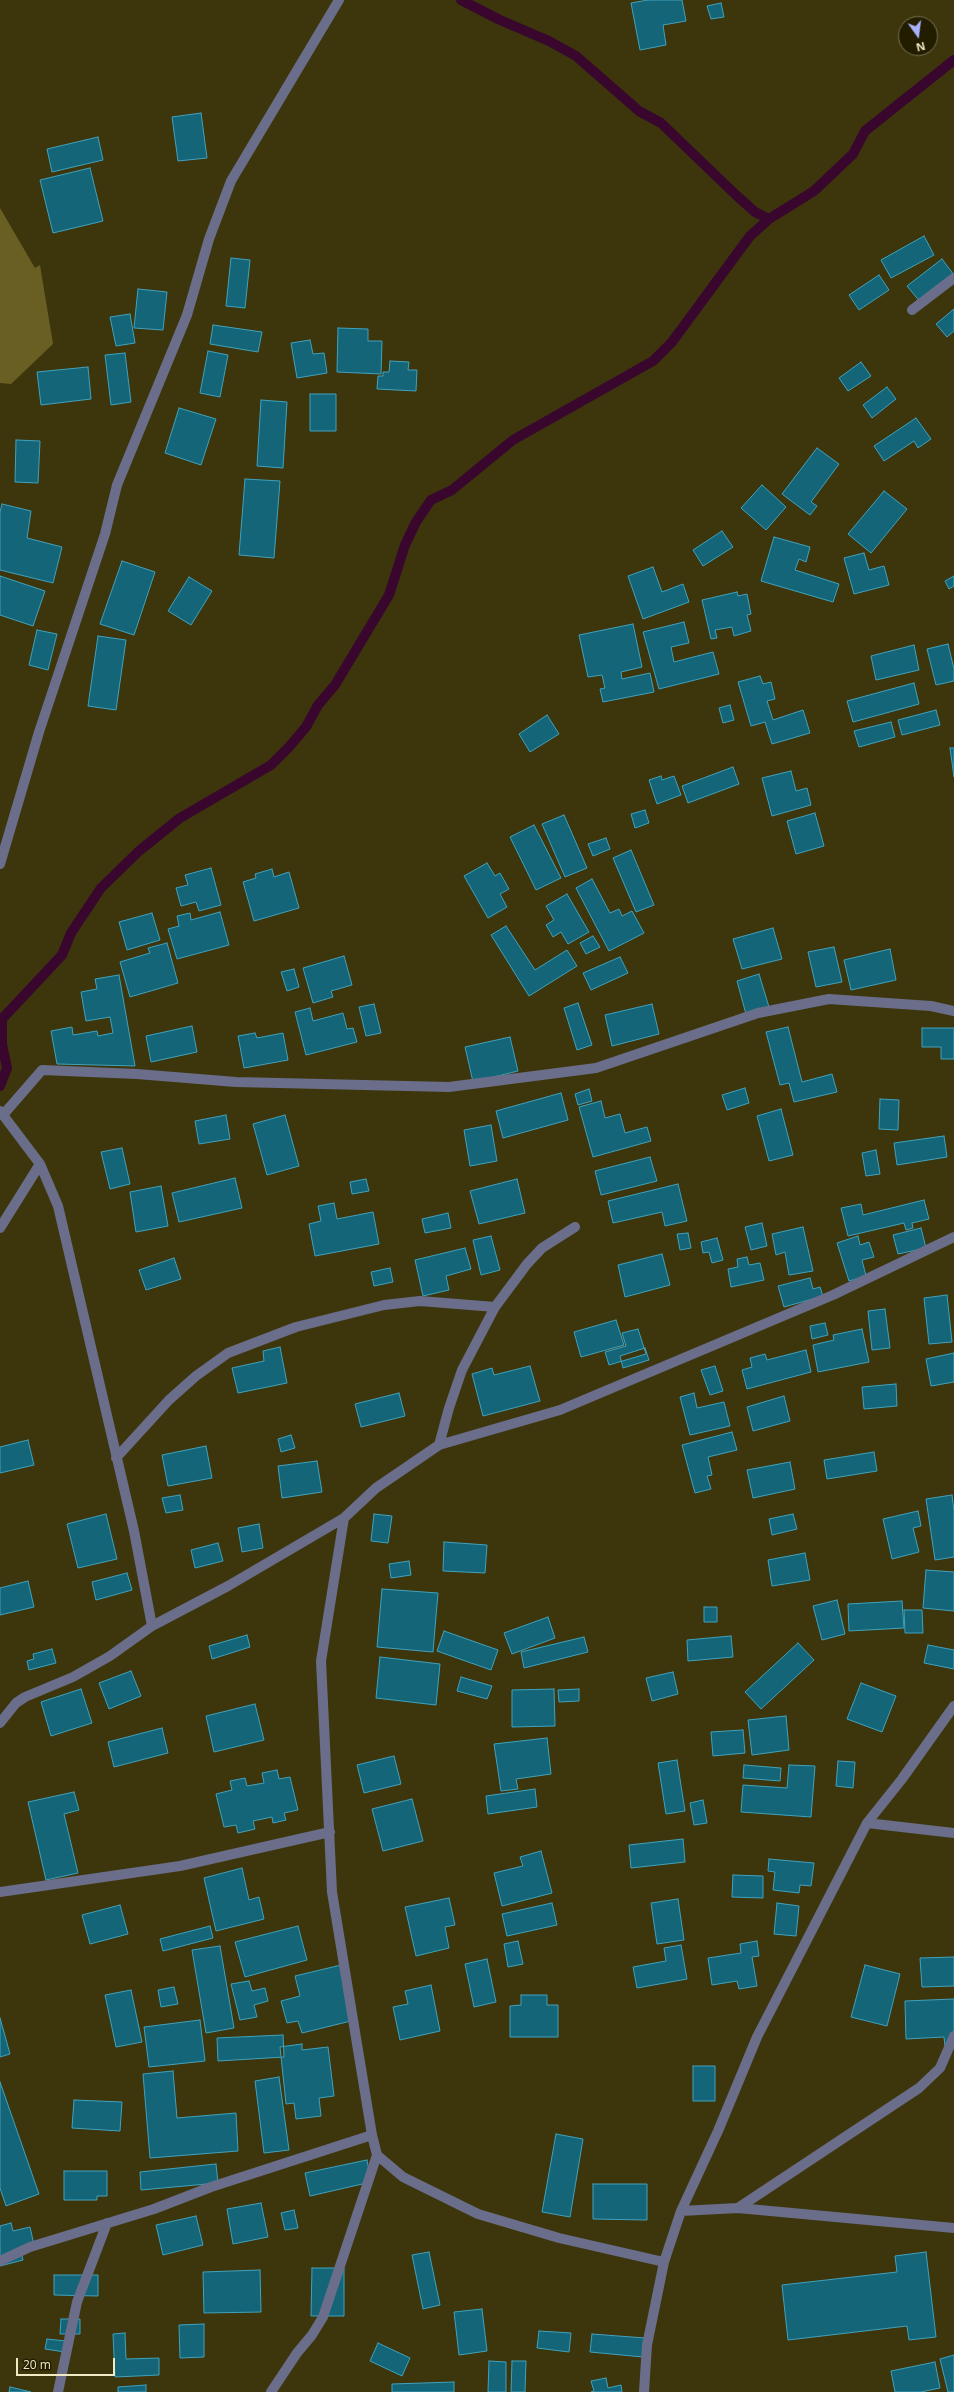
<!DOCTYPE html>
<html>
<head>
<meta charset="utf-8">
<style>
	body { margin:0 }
	#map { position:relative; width:954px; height:2392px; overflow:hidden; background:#3d360d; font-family:"Open Sans",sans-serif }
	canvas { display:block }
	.north { position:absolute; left:898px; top:16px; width:40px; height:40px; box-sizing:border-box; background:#231d00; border:1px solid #756f4e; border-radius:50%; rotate:166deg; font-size:11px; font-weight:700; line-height:16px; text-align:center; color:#efe9c4 }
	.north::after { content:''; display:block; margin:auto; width:14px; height:18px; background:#a8b0fc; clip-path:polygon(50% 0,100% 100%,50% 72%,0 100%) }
	.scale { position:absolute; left:16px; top:2358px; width:99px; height:18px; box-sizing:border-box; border:2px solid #efe9c4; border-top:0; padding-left:5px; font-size:12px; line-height:14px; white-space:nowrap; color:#efe9c4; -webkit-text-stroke:3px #231d00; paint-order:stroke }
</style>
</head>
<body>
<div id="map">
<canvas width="954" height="2392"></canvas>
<div class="north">N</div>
<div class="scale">20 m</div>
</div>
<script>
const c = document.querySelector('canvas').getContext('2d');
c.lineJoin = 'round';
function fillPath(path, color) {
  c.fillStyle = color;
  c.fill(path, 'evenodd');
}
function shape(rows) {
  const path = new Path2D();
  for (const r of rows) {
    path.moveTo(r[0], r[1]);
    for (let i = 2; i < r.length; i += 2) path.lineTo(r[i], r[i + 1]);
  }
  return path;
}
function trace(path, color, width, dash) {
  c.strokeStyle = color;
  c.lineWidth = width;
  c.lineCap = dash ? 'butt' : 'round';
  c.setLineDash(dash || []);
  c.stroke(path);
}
const green = shape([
	[0,208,35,268,40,265,53,344,11,384,0,383]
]);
const stream = shape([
	[461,0,500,20,549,41,576,56,639,111,661,123,736,195,755,212,769,219],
	[0,1086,7,1068,2,1044,2,1019,62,955,71,933,101,888,139,851,180,818,271,765,289,747,306,727,318,705,335,685,389,595,405,545,416,522,431,500,452,490,513,440,653,361,672,342,750,236,769,219,814,191,853,154,865,131,954,60]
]);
const building = shape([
	[648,0,682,0,686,21,663,25,666,45,640,50,631,3,648,0],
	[721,3,724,17,711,19,707,6,721,3],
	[201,113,207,158,178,161,172,117,201,113],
	[98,137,103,160,52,172,47,149,98,137],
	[90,168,103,221,53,233,40,180,90,168],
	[924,236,934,255,891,278,881,260,924,236],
	[231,258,250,260,245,308,226,306,231,258],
	[942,259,954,275,921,303,907,286,942,259],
	[879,275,889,290,859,310,849,295,879,275],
	[138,289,167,292,163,330,134,328,138,289],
	[954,309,954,331,947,337,936,324,954,309],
	[130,314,135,343,116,346,110,317,130,314],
	[213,325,262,332,258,352,210,344,213,325],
	[338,328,368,329,368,341,382,341,381,374,337,372,338,328],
	[310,340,313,354,324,353,327,373,297,378,291,343,310,340],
	[208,351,228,355,220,397,200,393,208,351],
	[125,353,131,402,111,405,105,355,125,353],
	[390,361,409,362,408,370,417,370,416,391,377,389,378,376,383,376,383,372,389,372,390,361],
	[861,362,871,376,848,391,839,378,861,362],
	[88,367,91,399,41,405,37,372,88,367],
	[887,387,896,399,872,418,863,405,887,387],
	[310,394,336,394,336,431,310,431,310,394],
	[261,400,287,402,283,468,257,466,261,400],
	[179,408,216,419,201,465,165,453,179,408],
	[916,418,931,439,918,448,914,441,884,461,874,446,916,418],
	[16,440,40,441,38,483,15,482,16,440],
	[817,448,839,464,811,502,817,506,810,515,782,494,817,448],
	[245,479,280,481,274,558,239,555,245,479],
	[762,485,786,507,766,530,741,508,762,485],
	[884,491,907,509,871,553,848,534,884,491],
	[2,504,31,511,27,538,62,547,53,583,0,570,0,512,2,504],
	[722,531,733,547,703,566,693,550,722,531],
	[774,537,810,547,806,562,799,559,795,570,839,584,833,602,761,581,774,537],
	[864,553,869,570,884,566,889,585,854,594,844,558,864,553],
	[122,561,155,572,134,635,100,624,122,561],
	[653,567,662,592,683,584,689,602,643,619,628,576,653,567],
	[0,576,45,591,33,626,0,615,0,576],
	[954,576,954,586,949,589,945,581,954,576],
	[189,577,212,591,191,625,168,611,189,577],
	[737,592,738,596,747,594,751,614,747,615,751,631,734,636,732,627,715,630,717,638,711,639,702,600,737,592],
	[684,622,689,643,671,647,674,662,713,652,719,674,659,689,643,632,684,622],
	[633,624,642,667,621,672,622,679,650,673,654,692,603,702,600,689,605,688,602,675,588,677,579,635,633,624],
	[37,630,57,634,48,670,29,665,37,630],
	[98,636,126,640,116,710,88,706,98,636],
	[948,644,954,669,954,681,936,685,927,649,948,644],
	[914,645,919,670,876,680,871,656,914,645],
	[760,676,763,684,771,682,775,699,767,701,773,720,803,710,810,733,772,744,765,722,751,726,738,682,760,676],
	[914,683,919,704,853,722,847,701,914,683],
	[730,705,734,720,723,723,719,708,730,705],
	[936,710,940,725,902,735,898,720,936,710],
	[547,715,559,734,530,752,519,734,547,715],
	[891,722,895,737,859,747,854,731,891,722],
	[950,748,954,748,954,777,950,748],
	[733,767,739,784,688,803,682,786,733,767],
	[791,771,796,791,807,788,811,805,772,816,762,778,791,771],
	[661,776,662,780,674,776,681,795,657,804,649,780,661,776],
	[645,810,649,823,635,828,631,814,645,810],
	[815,813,824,846,796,854,787,821,815,813],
	[564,815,587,868,565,877,542,824,564,815],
	[534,825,561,878,536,890,510,837,534,825],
	[606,838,610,849,593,856,588,844,606,838],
	[631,850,654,905,636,912,613,858,631,850],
	[487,863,495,876,500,873,509,889,500,894,507,907,488,918,464,876,487,863],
	[211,868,221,905,199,911,196,902,181,906,176,888,188,885,185,875,211,868],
	[272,869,274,877,289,872,299,908,254,921,243,882,256,878,255,874,272,869],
	[592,879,610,913,619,909,622,916,632,911,644,933,609,951,576,888,592,879],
	[567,894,589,932,568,944,561,932,553,937,546,925,554,920,546,906,567,894],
	[220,912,229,945,177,959,168,929,179,926,177,916,190,913,191,920,220,912],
	[152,913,160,940,127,950,119,922,152,913],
	[506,926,535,970,567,950,577,966,529,996,491,935,506,926],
	[773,928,782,959,742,969,733,939,773,928],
	[593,936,600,947,586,954,580,943,593,936],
	[167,943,178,983,130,997,120,962,150,953,148,948,167,943],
	[834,947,842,982,816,987,808,952,834,947],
	[890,949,896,980,851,990,844,960,890,949],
	[344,956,352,985,331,991,333,997,313,1003,303,968,344,956],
	[620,957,628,973,591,990,583,973,620,957],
	[294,969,299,987,287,991,281,972,294,969],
	[759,974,769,1007,746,1014,737,981,759,974],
	[119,975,135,1066,57,1064,51,1031,72,1027,73,1035,97,1031,98,1036,113,1033,110,1017,86,1021,81,992,97,989,95,979,119,975],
	[578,1003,592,1045,577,1050,564,1008,578,1003],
	[374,1004,381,1033,366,1036,359,1007,374,1004],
	[652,1004,659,1034,612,1046,605,1015,652,1004],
	[310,1008,313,1021,343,1013,347,1029,353,1028,357,1042,306,1055,295,1012,310,1008],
	[192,1026,197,1052,151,1062,146,1036,192,1026],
	[788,1027,802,1082,832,1074,837,1092,794,1102,789,1083,780,1085,766,1032,788,1027],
	[922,1028,954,1028,954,1059,941,1059,941,1047,922,1047,922,1028],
	[255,1033,257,1038,283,1033,288,1060,244,1068,238,1036,255,1033],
	[510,1037,518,1071,473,1082,465,1047,510,1037],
	[745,1088,749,1103,727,1110,722,1095,745,1088],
	[589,1089,592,1101,578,1105,575,1094,589,1089],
	[561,1093,568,1120,503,1138,496,1111,561,1093],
	[880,1099,899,1100,898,1130,879,1129,880,1099],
	[601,1101,605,1118,620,1114,625,1133,647,1127,651,1141,593,1157,579,1107,601,1101],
	[781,1109,793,1155,769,1161,757,1116,781,1109],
	[226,1115,230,1139,199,1144,195,1121,226,1115],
	[285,1115,299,1166,267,1175,253,1124,285,1115],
	[491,1125,497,1161,470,1166,464,1130,491,1125],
	[944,1136,947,1157,897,1165,894,1143,944,1136],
	[122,1148,130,1184,110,1189,101,1152,122,1148],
	[876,1150,880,1174,866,1176,862,1153,876,1150],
	[650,1157,657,1181,601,1195,595,1171,650,1157],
	[235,1178,242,1208,179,1222,172,1193,235,1178],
	[366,1179,369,1191,352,1194,350,1182,366,1179],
	[517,1179,525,1213,479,1224,470,1191,517,1179],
	[678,1184,687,1221,665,1226,662,1212,613,1223,608,1201,678,1184],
	[161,1186,168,1226,136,1232,130,1192,161,1186],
	[924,1200,929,1219,912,1223,913,1228,906,1230,904,1223,848,1236,841,1208,861,1204,863,1215,924,1200],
	[334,1203,337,1219,373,1212,379,1244,315,1256,309,1224,321,1221,318,1206,334,1203],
	[448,1213,451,1228,425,1233,422,1219,448,1213],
	[762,1223,767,1246,751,1250,745,1227,762,1223],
	[803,1227,813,1271,789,1275,785,1252,776,1255,772,1234,803,1227],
	[921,1228,926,1248,898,1254,893,1235,921,1228],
	[688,1233,691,1248,680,1250,677,1234,688,1233],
	[491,1236,500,1270,481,1275,473,1240,491,1236],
	[858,1236,860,1245,869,1242,874,1257,862,1260,866,1276,849,1281,837,1243,858,1236],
	[717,1238,723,1260,712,1263,709,1252,703,1253,701,1242,717,1238],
	[465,1248,471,1269,446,1276,449,1290,423,1296,415,1260,465,1248],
	[662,1254,670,1285,625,1297,618,1265,662,1254],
	[747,1257,749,1265,760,1263,764,1280,731,1287,728,1269,738,1267,737,1259,747,1257],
	[174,1258,181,1279,146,1290,139,1270,174,1258],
	[390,1268,393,1282,374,1286,371,1272,390,1268],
	[810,1278,813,1289,820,1287,823,1296,784,1307,778,1286,810,1278],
	[947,1295,952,1342,929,1344,924,1298,947,1295],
	[885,1309,890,1348,872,1350,868,1311,885,1309],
	[616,1320,624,1345,581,1357,574,1332,616,1320],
	[825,1323,828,1335,812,1339,810,1326,825,1323],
	[638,1329,646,1354,609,1365,605,1352,626,1346,622,1333,638,1329],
	[862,1329,869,1362,818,1372,813,1345,834,1340,833,1335,862,1329],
	[280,1347,287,1383,238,1393,232,1368,264,1361,263,1351,280,1347],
	[645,1348,649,1360,623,1368,620,1356,645,1348],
	[806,1350,811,1372,747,1389,742,1370,752,1367,750,1358,765,1354,767,1360,806,1350],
	[954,1353,954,1382,931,1386,926,1359,954,1353],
	[530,1366,540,1401,483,1416,472,1374,492,1368,494,1375,530,1366],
	[715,1366,723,1391,710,1395,701,1370,715,1366],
	[896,1384,897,1406,864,1409,862,1387,896,1384],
	[399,1393,405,1416,361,1427,355,1404,399,1393],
	[694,1393,697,1408,724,1402,730,1426,690,1435,680,1397,694,1393],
	[784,1396,790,1421,753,1431,747,1407,784,1396],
	[732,1432,737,1450,708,1457,712,1475,707,1476,711,1489,695,1493,682,1445,732,1432],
	[291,1435,295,1448,281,1452,278,1439,291,1435],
	[28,1440,34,1465,0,1473,0,1447,28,1440],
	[206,1446,212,1478,168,1486,162,1455,206,1446],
	[874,1452,877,1471,827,1479,824,1460,874,1452],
	[317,1461,322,1492,282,1498,278,1466,317,1461],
	[790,1462,795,1489,753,1498,747,1470,790,1462],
	[180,1495,183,1510,166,1513,162,1498,180,1495],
	[952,1495,954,1511,954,1557,935,1560,926,1499,952,1495],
	[918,1511,921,1526,913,1528,919,1552,892,1559,883,1519,918,1511],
	[106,1514,117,1559,78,1568,67,1524,106,1514],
	[374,1514,392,1516,388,1543,371,1541,374,1514],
	[793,1514,797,1529,772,1535,769,1519,793,1514],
	[259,1524,263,1548,242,1552,238,1528,259,1524],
	[444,1542,487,1545,485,1573,443,1571,444,1542],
	[218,1543,223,1561,195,1568,191,1550,218,1543],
	[805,1553,810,1580,772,1586,768,1560,805,1553],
	[409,1561,411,1575,391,1578,389,1564,409,1561],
	[926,1570,954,1572,954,1611,923,1608,926,1570],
	[127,1573,132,1590,96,1600,92,1582,127,1573],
	[28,1581,34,1607,0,1615,0,1588,28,1581],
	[382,1589,438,1593,433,1652,377,1647,382,1589],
	[837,1600,845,1634,822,1640,813,1606,837,1600],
	[902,1601,904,1628,849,1631,848,1604,902,1601],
	[704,1607,717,1607,717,1622,704,1622,704,1607],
	[904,1610,922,1610,923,1633,905,1633,904,1610],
	[548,1617,555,1638,512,1654,504,1633,548,1617],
	[444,1631,498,1650,491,1670,437,1651,444,1631],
	[247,1635,250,1647,212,1659,209,1646,247,1635],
	[731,1636,733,1657,688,1661,687,1640,731,1636],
	[584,1637,588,1652,524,1668,521,1652,584,1637],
	[798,1643,814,1660,761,1709,745,1692,798,1643],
	[928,1645,954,1650,954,1669,924,1663,928,1645],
	[52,1649,56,1663,29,1670,27,1661,34,1659,33,1654,52,1649],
	[380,1657,440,1664,436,1705,376,1698,380,1657],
	[131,1671,141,1696,109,1709,99,1683,131,1671],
	[673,1672,678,1694,652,1701,646,1678,673,1672],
	[461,1677,492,1686,487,1699,457,1691,461,1677],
	[861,1683,896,1696,882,1732,847,1719,861,1683],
	[81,1689,92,1723,51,1736,41,1702,81,1689],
	[554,1689,555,1726,512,1727,512,1690,554,1689],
	[579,1689,579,1701,559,1702,558,1690,579,1689],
	[255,1704,264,1740,214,1752,206,1716,255,1704],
	[786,1716,789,1750,752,1755,748,1720,786,1716],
	[162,1728,168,1753,114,1767,108,1742,162,1728],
	[743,1730,745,1753,713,1756,711,1732,743,1730],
	[547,1738,551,1774,516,1779,518,1789,501,1791,494,1744,547,1738],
	[394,1756,401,1784,364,1793,357,1765,394,1756],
	[677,1760,685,1811,666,1814,658,1763,677,1760],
	[838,1761,855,1762,853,1788,836,1786,838,1761],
	[744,1765,781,1768,780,1781,743,1778,744,1765],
	[789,1765,815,1766,811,1817,741,1812,743,1785,787,1788,789,1765],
	[277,1770,279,1779,290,1777,298,1810,284,1813,286,1820,273,1823,272,1817,253,1821,255,1829,238,1833,236,1825,224,1827,216,1794,232,1790,230,1781,245,1778,247,1786,264,1783,262,1773,277,1770],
	[535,1789,537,1807,488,1814,486,1796,535,1789],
	[74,1792,79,1810,64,1814,78,1873,46,1880,28,1802,74,1792],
	[412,1799,423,1841,383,1851,372,1809,412,1799],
	[703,1800,707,1823,694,1825,690,1803,703,1800],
	[683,1839,685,1862,631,1868,629,1845,683,1839],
	[541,1851,552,1893,502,1906,494,1873,523,1866,520,1857,541,1851],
	[769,1859,814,1863,811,1886,800,1885,799,1893,773,1890,775,1872,768,1871,769,1859],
	[242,1868,249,1900,259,1897,264,1919,216,1931,204,1878,242,1868],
	[733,1875,763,1876,763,1898,732,1897,733,1875],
	[449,1898,455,1925,445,1927,449,1948,416,1956,405,1907,449,1898],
	[678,1899,684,1940,657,1944,651,1903,678,1899],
	[552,1903,557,1925,507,1936,502,1914,552,1903],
	[777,1903,799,1906,796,1936,774,1934,777,1903],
	[120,1905,128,1934,90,1944,82,1915,120,1905],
	[210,1926,213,1938,163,1951,160,1939,210,1926],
	[298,1926,307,1960,245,1977,235,1942,298,1926],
	[518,1941,523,1964,508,1967,504,1944,518,1941],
	[757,1941,759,1956,752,1957,757,1986,739,1989,737,1981,712,1985,708,1958,741,1953,740,1944,757,1941],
	[681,1945,687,1979,637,1988,633,1967,666,1961,664,1948,681,1945],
	[220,1946,234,2028,206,2033,192,1950,220,1946],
	[954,1957,954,1986,922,1987,920,1958,954,1957],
	[487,1959,496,2002,474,2007,465,1964,487,1959],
	[341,1965,355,2020,302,2033,298,2021,287,2023,281,2001,300,1996,295,1976,341,1965],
	[865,1965,900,1974,887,2026,851,2017,865,1965],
	[249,1981,252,1991,265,1988,268,2001,254,2005,257,2017,240,2020,231,1984,249,1981],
	[431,1985,440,2031,400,2040,393,2007,408,2004,405,1991,431,1985],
	[174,1987,178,2004,161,2007,158,1990,174,1987],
	[131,1990,142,2042,116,2047,105,1995,131,1990],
	[521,1995,547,1995,547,2005,558,2005,558,2037,510,2037,510,2006,521,2005,521,1995],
	[954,1999,954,2046,945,2046,944,2037,906,2039,905,2001,954,1999],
	[0,2018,10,2054,0,2057,0,2018],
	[200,2020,205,2061,149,2067,144,2027,200,2020],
	[283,2035,284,2057,218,2061,217,2038,283,2035],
	[302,2044,302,2050,328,2047,334,2096,319,2098,321,2116,296,2119,294,2103,286,2104,280,2047,302,2044],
	[693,2066,715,2066,715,2101,693,2101,693,2066],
	[173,2071,177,2118,236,2113,238,2151,150,2158,143,2074,173,2071],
	[279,2077,289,2150,264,2153,255,2081,279,2077],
	[0,2082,39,2194,6,2206,0,2188,0,2082],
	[74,2100,122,2102,120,2131,72,2128,74,2100],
	[556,2134,583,2139,570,2217,542,2212,556,2134],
	[367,2160,371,2182,310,2196,305,2173,367,2160],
	[216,2164,218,2183,141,2190,140,2172,216,2164],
	[64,2171,107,2171,107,2196,97,2196,97,2200,64,2200,64,2171],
	[593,2184,647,2184,647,2220,593,2219,593,2184],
	[261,2203,268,2237,233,2244,227,2209,261,2203],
	[294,2210,298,2228,285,2230,281,2213,294,2210],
	[196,2216,203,2245,163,2255,156,2225,196,2216],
	[11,2223,13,2231,30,2227,34,2245,20,2248,23,2260,0,2266,0,2226,11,2223],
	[429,2252,440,2305,423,2309,412,2255,429,2252],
	[926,2252,936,2337,909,2340,907,2326,788,2340,782,2285,897,2272,895,2256,926,2252],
	[312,2268,344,2268,344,2316,311,2316,312,2268],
	[260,2270,261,2312,204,2313,203,2272,260,2270],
	[54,2275,98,2275,98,2296,54,2295,54,2275],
	[482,2309,487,2351,459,2355,454,2312,482,2309],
	[61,2319,80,2319,80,2334,60,2334,61,2319],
	[204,2324,204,2357,180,2358,179,2325,204,2324],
	[539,2331,571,2333,569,2352,537,2348,539,2331],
	[125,2333,126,2359,159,2358,159,2375,115,2377,113,2334,125,2333],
	[592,2334,645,2338,643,2357,590,2352,592,2334],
	[47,2339,66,2341,65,2352,45,2349,47,2339],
	[378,2343,410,2358,402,2376,370,2361,378,2343],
	[954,2355,954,2392,948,2392,940,2359,954,2355],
	[489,2361,506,2362,506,2392,488,2392,489,2361],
	[512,2361,526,2361,525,2392,511,2392,512,2361],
	[935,2362,940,2388,921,2392,895,2392,891,2371,935,2362],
	[606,2378,608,2388,621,2385,622,2392,591,2392,594,2391,591,2381,606,2378],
	[454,2382,454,2392,392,2392,392,2384,454,2382],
	[146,2385,146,2392,118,2392,118,2387,146,2385],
	[10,2387,31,2392,9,2392,10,2387]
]);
const minor = shape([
	[912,310,954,278],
	[0,864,39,732,105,534,117,485,187,315,209,239,231,181,339,0],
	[0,1111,40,1164,58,1206,134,1531,152,1626],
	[3,1115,42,1070,137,1074,236,1082,449,1087,596,1068,758,1013,829,999,931,1006,954,1011],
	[0,1228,40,1164],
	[439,1445,449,1408,462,1370,495,1307,527,1264,542,1248,575,1227],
	[116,1458,169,1400,196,1376,228,1353,296,1327,384,1305,420,1301,495,1307],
	[344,1518,321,1661,332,1892,372,2135,377,2155,403,2177,478,2214,559,2238,664,2262],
	[0,1723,16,1703,25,1697,73,1677,110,1656,152,1626,228,1586,344,1518,376,1488,439,1445,560,1410,833,1295,954,1237],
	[867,1823,954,1833],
	[0,1892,180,1866,330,1832],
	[738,2208,919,2088,940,2068,954,2036],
	[681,2211,738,2208,954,2228],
	[0,2261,30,2247,154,2209,211,2187,372,2135],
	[58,2392,77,2302,107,2223],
	[271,2392,297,2353,312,2335,323,2317,377,2155],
	[644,2392,647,2345,664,2262,681,2211,718,2131,757,2037,867,1823,902,1779,954,1706]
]);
fillPath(green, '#695f23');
trace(stream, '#39072d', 10);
fillPath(building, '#146578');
trace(building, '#40a2bd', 1);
trace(minor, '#6a6e8a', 10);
</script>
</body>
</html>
